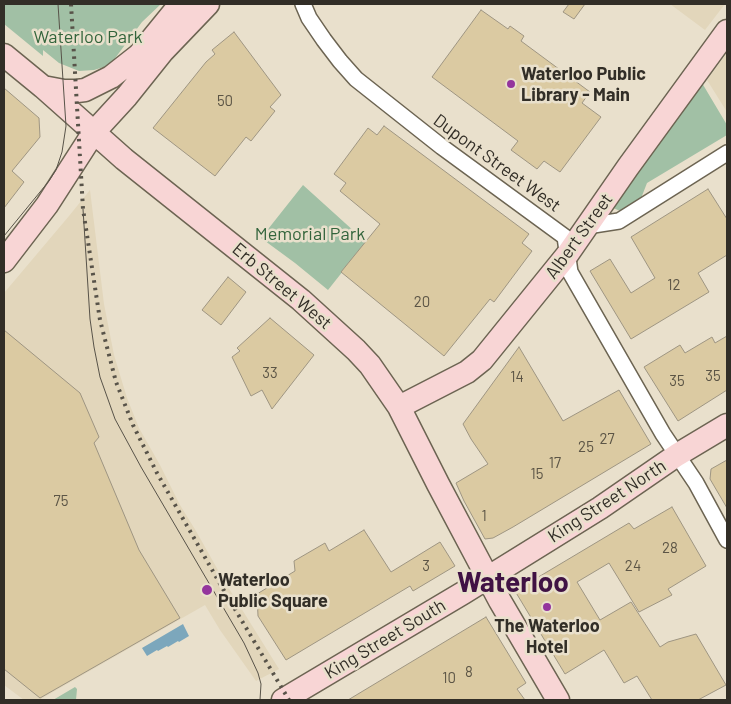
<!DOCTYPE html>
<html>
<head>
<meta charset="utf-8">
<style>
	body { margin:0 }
	#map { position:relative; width:731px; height:704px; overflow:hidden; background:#e9e0cc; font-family:Barlow,sans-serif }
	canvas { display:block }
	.frame { position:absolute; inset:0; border:5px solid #322e27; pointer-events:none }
</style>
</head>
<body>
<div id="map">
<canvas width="731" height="704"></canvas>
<div class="frame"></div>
</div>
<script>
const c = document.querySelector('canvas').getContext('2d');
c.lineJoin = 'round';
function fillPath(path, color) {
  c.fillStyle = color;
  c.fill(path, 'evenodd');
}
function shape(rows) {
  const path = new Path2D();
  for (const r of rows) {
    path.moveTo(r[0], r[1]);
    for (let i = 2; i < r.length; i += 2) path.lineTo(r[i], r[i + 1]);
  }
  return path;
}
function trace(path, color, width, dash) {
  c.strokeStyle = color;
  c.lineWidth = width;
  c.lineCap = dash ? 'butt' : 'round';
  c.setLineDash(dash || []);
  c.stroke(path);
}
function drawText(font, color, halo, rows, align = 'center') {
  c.font = font + ' Barlow,sans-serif';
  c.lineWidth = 5;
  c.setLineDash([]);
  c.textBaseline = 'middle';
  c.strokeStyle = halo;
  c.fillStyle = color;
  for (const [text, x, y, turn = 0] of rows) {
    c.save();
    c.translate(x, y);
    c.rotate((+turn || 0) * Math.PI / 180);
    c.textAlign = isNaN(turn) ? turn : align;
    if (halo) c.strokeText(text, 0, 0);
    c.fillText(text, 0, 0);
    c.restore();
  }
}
const built = shape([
	[670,4,725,4,705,30],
	[727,53,727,112,707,80],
	[90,190,104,304,114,355,127,398,139,428,160,465,180,505,196,531,223,579,279,669,256,681,220,630,205,605,39,700,24,700,4,685,4,293,69,216]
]);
const green = shape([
	[4,4,161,4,142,22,110,65,94,70,79,71,59,63,43,50,43,56,4,24],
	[702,83,727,125,727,135,647,183,640,201,620,211,611,207],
	[303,185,366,242,328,290,295,263,261,238],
	[75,687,77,689,76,700,53,700]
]);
const water = shape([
	[183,624,189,636,179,642,178,641,168,647,167,646,158,651,157,650,147,656,142,648]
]);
const building = shape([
	[569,4,585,4,574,19,563,12,569,4],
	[481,10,508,29,510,26,524,36,521,41,590,92,582,103,601,117,560,172,544,161,537,169,522,158,511,150,518,141,432,77,481,10],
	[234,32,281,95,270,107,275,111,251,141,246,137,215,176,153,128,206,62,215,54,212,50,234,32],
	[4,88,39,118,40,137,12,171,24,182,4,208,4,88],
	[384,126,529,234,522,243,532,251,494,302,490,299,444,356,341,272,380,224,340,191,346,183,334,174,368,128,377,135,384,126],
	[708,189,727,219,727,255,698,273,709,292,631,339,590,271,610,259,631,293,655,278,631,237,708,189],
	[228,277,246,292,221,325,202,310,228,277],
	[270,318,314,355,272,409,262,390,251,396,232,357,240,351,237,348,270,318],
	[4,330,80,393,99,437,94,443,139,550,180,618,40,698,4,669,4,330],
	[727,336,727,390,678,421,644,367,680,345,685,353,712,337,715,343,727,336],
	[519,347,563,421,619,390,651,444,513,527,493,538,485,539,464,501,456,483,488,464,471,439,463,424,519,347],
	[727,460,727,508,710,479,711,469,727,460],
	[672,507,706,566,668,589,672,595,639,612,609,563,577,582,600,620,631,602,660,647,668,642,696,634,726,685,698,700,652,700,637,676,624,683,604,650,565,674,515,591,629,523,634,529,672,507],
	[364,530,391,572,440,542,455,566,413,591,410,586,286,660,258,616,257,594,295,571,294,561,325,543,329,551,364,530],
	[486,617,526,683,517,689,525,700,348,700,486,617]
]);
const street = shape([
	[303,4,309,18,324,40,340,61,356,79,442,147,565,237,570,272,574,279,663,434,696,483,727,540],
	[587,226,619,221,727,153]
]);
const secondary = shape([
	[4,55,43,87,124,159,301,300,356,350,370,365,399,407,438,484,500,601,558,700],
	[43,87,64,91,77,91,85,90,111,77,139,55,174,12,183,4],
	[4,261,47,205,94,132,127,96,163,51,208,4],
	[399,407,467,372,482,360,567,255,628,167,727,31],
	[283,700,463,593,600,508,677,455,727,425]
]);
const tram = shape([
	[83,209,90,319,94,347,100,377,115,419,141,467,244,643,258,673,261,684,260,700],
	[4,236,49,181,56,170,62,152,66,126,58,4]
]);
const rail = shape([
	[71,4,83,209,100,320,116,382,133,425,157,473,223,589,289,700]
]);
const markers = [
	[511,84,5,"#94359d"],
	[207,590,6,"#94359d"],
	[547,607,5,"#94359d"]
];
const numberNames = [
	["50",225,101],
	["12",674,285],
	["20",422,302],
	["33",270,373],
	["35",713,376],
	["14",517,377],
	["35",677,381],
	["27",607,439],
	["25",586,447],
	["17",555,463],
	["15",537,474],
	["75",61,501],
	["1",484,516],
	["28",670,548],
	["3",426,566],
	["24",633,566],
	["8",469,672],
	["10",449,678]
];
const parkNames = [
	["Waterloo Park",88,37],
	["Memorial Park",310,234]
];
const poiNames = [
	["Waterloo Public",521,74],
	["Library - Main",521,95],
	["Waterloo",218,580],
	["Public Square",218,601],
	["The Waterloo",547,626,"center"],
	["Hotel",547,647,"center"]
];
const streetNames = [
	["Dupont Street West",497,163,36],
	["Albert Street",579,236,-54],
	["Erb Street West",282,286,40],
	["King Street North",607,501,-33],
	["King Street South",385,639,-31]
];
const townNames = [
	["Waterloo",513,583]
];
fillPath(built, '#e2d6bb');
fillPath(green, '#a1c0a5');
fillPath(water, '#7ca7bc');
fillPath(building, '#dbcaa2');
trace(building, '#9e9582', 1);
trace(street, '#6c6452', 18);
trace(secondary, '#6c6452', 25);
trace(street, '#fff', 15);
trace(secondary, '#f8d5d5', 22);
trace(tram, '#585349', 1);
trace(rail, '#585349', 4, [2.5, 5]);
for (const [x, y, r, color] of markers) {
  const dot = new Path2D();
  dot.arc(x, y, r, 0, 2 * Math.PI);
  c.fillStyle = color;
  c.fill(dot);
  trace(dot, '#e9e0cc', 2);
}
drawText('15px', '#5c5546', null, numberNames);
drawText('18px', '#32643b', '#e9e0cc', parkNames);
drawText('bold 18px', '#322e27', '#e9e0cc', poiNames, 'left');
drawText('18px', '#322e27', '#e9e0cc', streetNames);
drawText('bold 28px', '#401244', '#e9e0cc', townNames);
</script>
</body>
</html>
